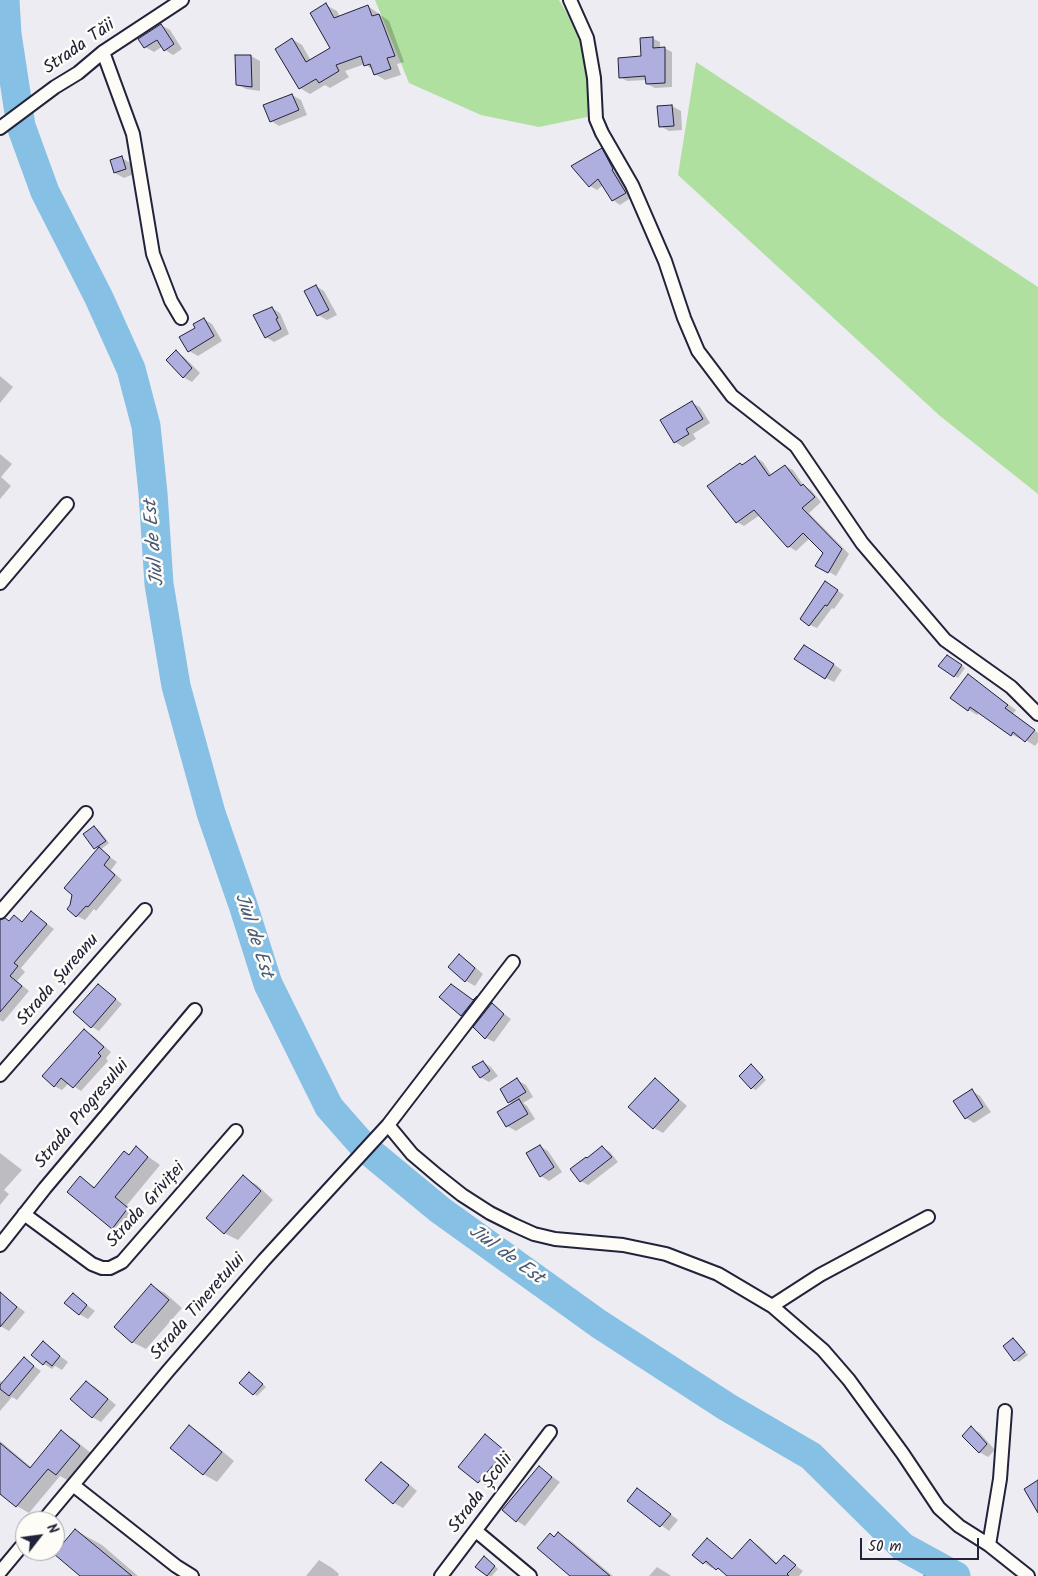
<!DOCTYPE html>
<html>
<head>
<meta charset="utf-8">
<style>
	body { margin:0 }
	#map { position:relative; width:1038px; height:1576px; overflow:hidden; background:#edecf2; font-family:Kalam,sans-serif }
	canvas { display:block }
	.north { position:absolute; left:15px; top:1511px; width:50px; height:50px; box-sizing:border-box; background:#fdfcf7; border:1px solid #a5a5ac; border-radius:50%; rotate:60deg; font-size:14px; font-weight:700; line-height:20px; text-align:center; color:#22223b }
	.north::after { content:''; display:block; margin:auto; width:18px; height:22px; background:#22223b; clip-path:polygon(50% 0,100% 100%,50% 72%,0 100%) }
	.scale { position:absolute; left:860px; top:1538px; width:119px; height:22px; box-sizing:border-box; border:2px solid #22223b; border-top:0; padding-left:6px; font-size:15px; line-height:18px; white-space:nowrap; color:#22223b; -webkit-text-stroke:4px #fdfcf7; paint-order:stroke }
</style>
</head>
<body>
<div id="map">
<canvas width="1038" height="1576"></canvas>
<div class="north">N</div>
<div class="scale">50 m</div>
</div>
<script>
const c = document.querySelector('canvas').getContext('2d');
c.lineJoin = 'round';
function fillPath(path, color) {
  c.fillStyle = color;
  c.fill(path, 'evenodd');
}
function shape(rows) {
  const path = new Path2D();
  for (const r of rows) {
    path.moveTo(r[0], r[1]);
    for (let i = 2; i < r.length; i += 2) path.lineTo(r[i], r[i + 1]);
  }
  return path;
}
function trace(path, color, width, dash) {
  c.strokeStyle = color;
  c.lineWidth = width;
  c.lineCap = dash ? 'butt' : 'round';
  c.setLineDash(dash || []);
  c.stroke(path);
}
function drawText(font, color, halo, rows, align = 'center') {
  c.font = font + ' Kalam,sans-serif';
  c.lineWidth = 5;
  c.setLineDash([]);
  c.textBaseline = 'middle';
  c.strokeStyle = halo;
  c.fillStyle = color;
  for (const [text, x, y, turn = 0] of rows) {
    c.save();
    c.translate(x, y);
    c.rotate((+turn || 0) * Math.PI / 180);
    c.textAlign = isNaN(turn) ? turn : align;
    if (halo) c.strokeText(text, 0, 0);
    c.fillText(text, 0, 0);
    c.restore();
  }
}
const green = shape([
	[375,0,559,0,581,37,591,88,592,116,539,127,481,115,409,83],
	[696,62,1038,287,1038,494,940,416,678,175]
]);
const shadow = shape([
	[326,5,337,11,340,17,368,6,389,21,404,62,397,64,401,75,385,80,375,74,373,70,365,64,345,71,349,77,330,88,325,85,310,94,300,88,292,39,302,45,311,61,331,49],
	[161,25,170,30,182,49,173,55,165,50,163,46,154,52,145,47],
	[652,38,660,42,660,49,664,48,672,52,672,87,655,88,647,84,647,80,627,81,620,77,642,57],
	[237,56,251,56,260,61,260,91,246,89,237,84],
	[292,95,301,100,307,115,279,126,271,121],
	[672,106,681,111,682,130,669,131,660,126],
	[602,150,609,154,620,173,618,174,632,197,620,205,613,200,603,185,597,190,590,186],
	[122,158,130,163,134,174,124,178,115,173],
	[316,286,324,291,337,315,327,320,318,315],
	[272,308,280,313,289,334,274,342,266,337],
	[204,319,212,324,222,341,198,356,189,351,197,328],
	[176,352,184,357,200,373,192,382,183,377],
	[0,376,13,387,0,403],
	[692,403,700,407,710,423,693,434,696,439,683,447,675,442],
	[0,454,12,464,1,477,11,486,0,499],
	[755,457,763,462,772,476,785,466,793,470,804,486,811,490,821,502,809,513,849,554,836,576,817,565,824,552,810,538,796,551,788,546,760,515,744,526,737,522,743,466],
	[832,587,844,595,834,609,832,608,817,628,810,625],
	[813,651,842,670,834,682,826,678],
	[947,656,965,668,958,678,940,666],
	[968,675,1016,710,1013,714,1038,733,1038,742,1035,746,1021,737,1020,739,1011,734,979,712,977,715,969,710],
	[94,827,98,829,109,843,100,850,117,862,111,870,122,880,96,911,94,909,85,920,77,916,98,850,85,834],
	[31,912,54,929,21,968,25,972,17,981,29,991,3,1022,0,1020,0,923,10,922,14,917,23,922],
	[460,956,468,961,483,974,475,986,466,981,450,967],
	[98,985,122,1004,99,1031,92,1027],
	[460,991,474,1001,477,997,485,1002,470,1020,462,1015,441,997],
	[492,1005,511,1019,494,1042,486,1038,475,1027],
	[84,1031,92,1035,111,1052,106,1058,108,1061,81,1091,69,1083,62,1090,54,1086],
	[483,1062,491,1067,498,1076,489,1082,480,1077],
	[751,1065,766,1080,756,1090,752,1088],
	[517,1080,526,1085,533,1097,523,1103,527,1106,535,1119,516,1131,507,1126,513,1104,509,1102],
	[655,1080,663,1085,687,1106,663,1133,654,1128,630,1107],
	[972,1091,980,1096,991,1112,974,1123,966,1118],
	[540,1146,548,1151,562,1172,549,1181,541,1176],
	[136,1148,160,1165,127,1205,140,1217,125,1235,113,1228,80,1178,96,1188],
	[603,1148,610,1152,618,1162,588,1185,581,1181],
	[0,1153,22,1170,4,1190,9,1194,0,1205],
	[243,1177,257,1185,273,1200,238,1240,224,1233],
	[152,1286,165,1293,182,1308,146,1349,132,1342],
	[0,1293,25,1312,9,1331,0,1326],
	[73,1295,95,1311,88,1319,79,1314],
	[1013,1339,1017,1341,1028,1355,1019,1362,1015,1360],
	[43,1343,68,1362,62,1370,55,1366,52,1369,44,1364],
	[24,1359,41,1371,17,1400,12,1397,0,1411,0,1381,3,1383],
	[253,1376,266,1387,257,1396,254,1394],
	[86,1382,95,1387,116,1405,101,1422,92,1417],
	[190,1427,203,1435,234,1461,217,1482,203,1474],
	[971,1428,980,1433,995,1450,988,1457,979,1452],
	[62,1432,74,1439,92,1454,69,1481,60,1476,29,1513,17,1506,0,1493,0,1441,32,1468],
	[486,1436,513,1457,487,1487,460,1466],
	[381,1463,390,1468,417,1491,403,1508,394,1503,367,1480],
	[539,1467,560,1482,525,1526,517,1521],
	[638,1489,678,1520,669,1531,629,1501],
	[75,1530,102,1545,138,1576,82,1576],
	[558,1534,571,1541,613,1576,572,1576,555,1538],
	[707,1540,734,1560,751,1541,759,1546,778,1564,784,1557,803,1571,799,1576,729,1576,714,1566,712,1568,704,1563,694,1555],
	[319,1560,332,1568,339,1574,338,1576,306,1576],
	[488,1560,498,1569,492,1576,489,1576,477,1566],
	[657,1567,670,1575,671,1576,649,1576]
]);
const stream = shape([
	[926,1576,933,1563]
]);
const river = shape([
	[5,0,7,34,21,126,45,192,99,298,131,369,146,426,153,493,159,584,176,686,211,813,243,905,268,984,329,1107,365,1148,440,1210,599,1324,727,1407,811,1456,903,1547,956,1576]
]);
const building = shape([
	[326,3,334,18,368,5,372,16,379,14,395,56,387,58,391,69,374,75,370,64,364,66,361,56,336,65,339,71,319,83,316,79,299,89,275,49,292,38,306,62,330,48,310,13,326,3],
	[161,24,174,44,164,51,157,40,144,48,138,39,161,24],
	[653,37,653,48,665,47,665,83,646,84,645,76,619,78,618,58,641,56,640,38,653,37],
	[235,55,251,55,252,87,236,85,235,55],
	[292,94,299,110,270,122,263,105,292,94],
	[672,105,674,126,659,127,657,106,672,105],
	[602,148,613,169,612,170,626,193,612,201,598,179,589,187,571,166,602,148],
	[122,156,126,169,114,173,110,160,122,156],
	[316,285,329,310,317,316,304,291,316,285],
	[272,307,278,318,276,319,281,329,265,338,253,315,272,307],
	[204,318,214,336,188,352,179,337,195,328,193,324,204,318],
	[176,350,192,368,183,378,166,360,176,350],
	[692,401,703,419,686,429,689,434,674,443,660,420,692,401],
	[755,456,769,476,785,465,801,486,803,484,815,497,802,508,842,549,828,573,815,566,823,553,803,533,789,547,787,547,754,510,736,523,707,486,740,463,742,465,755,456],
	[825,581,838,590,827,606,825,605,809,626,800,619,825,581],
	[804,645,834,664,825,679,794,659,804,645],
	[947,655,962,665,954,677,938,666,947,655],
	[968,674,1008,705,1005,708,1035,730,1025,742,1013,732,1011,736,970,707,968,711,950,698,968,674],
	[94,826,106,841,94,849,83,834,94,826],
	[99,847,110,857,104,865,115,875,88,907,86,906,76,917,67,909,70,905,72,895,64,888,99,847],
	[31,911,47,924,14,963,18,966,10,976,22,986,0,1012,0,920,5,918,9,921,14,915,22,922,31,911],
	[459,954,475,968,465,982,448,967,459,954],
	[98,984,116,999,91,1028,73,1012,98,984],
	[451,984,473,1000,477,996,461,1016,439,997,451,984],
	[492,1003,504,1014,485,1039,473,1027,492,1003],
	[84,1029,104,1047,98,1053,101,1056,73,1088,61,1078,54,1087,42,1076,84,1029],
	[483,1061,490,1071,480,1078,472,1067,483,1061],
	[751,1064,763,1077,751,1089,739,1076,751,1064],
	[517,1078,526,1092,508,1103,500,1089,517,1078],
	[655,1078,679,1100,653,1129,628,1107,655,1078],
	[972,1089,983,1107,965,1119,953,1101,972,1089],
	[519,1099,528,1114,506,1127,497,1112,519,1099],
	[540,1145,554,1167,540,1177,526,1153,540,1145],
	[136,1146,148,1157,115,1197,128,1208,112,1229,67,1192,80,1176,94,1188,124,1151,129,1155,136,1146],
	[602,1146,612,1157,580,1182,570,1169,586,1157,587,1158,602,1146],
	[243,1175,261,1191,224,1234,206,1218,243,1175],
	[151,1284,169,1300,132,1343,114,1327,151,1284],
	[0,1292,17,1307,0,1327,0,1292],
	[73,1293,87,1305,79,1315,64,1303,73,1293],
	[1013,1338,1025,1352,1014,1361,1003,1346,1013,1338],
	[43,1341,60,1356,52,1366,46,1361,43,1365,31,1355,43,1341],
	[24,1357,34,1366,9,1396,0,1389,0,1385,24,1357],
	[249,1372,263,1384,253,1395,239,1383,249,1372],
	[86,1381,108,1399,92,1418,70,1399,86,1381],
	[189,1425,222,1452,203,1475,170,1448,189,1425],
	[971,1426,987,1444,979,1453,962,1436,971,1426],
	[61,1430,80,1446,56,1475,48,1469,16,1507,0,1494,0,1443,30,1468,61,1430],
	[485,1434,505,1451,478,1483,458,1467,485,1434],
	[381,1462,409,1485,393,1504,365,1480,381,1462],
	[539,1466,552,1477,516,1522,502,1510,539,1466],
	[1038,1480,1038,1513,1024,1489,1038,1480],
	[637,1488,671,1514,660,1527,627,1501,637,1488],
	[75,1529,132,1576,80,1576,54,1554,75,1529],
	[558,1532,585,1555,610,1576,570,1576,537,1548,550,1533,554,1537,558,1532],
	[707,1538,732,1559,750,1539,776,1564,784,1555,796,1565,787,1574,789,1576,727,1576,718,1568,716,1570,706,1561,703,1564,692,1555,707,1538],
	[484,1556,495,1566,487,1576,475,1567,484,1556]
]);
const street = shape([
	[570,0,587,38,594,78,596,119,602,133,632,185,665,261,684,318,698,351,732,396,796,446,862,543,945,640,1011,687,1038,714],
	[103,52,133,134,153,254,171,301,181,318],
	[0,128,55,87,78,73,103,52,182,0],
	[0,583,67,504],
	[0,912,86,813],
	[0,1075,145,910],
	[388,1125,412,1154,438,1176,462,1195,490,1213,514,1225,534,1234,555,1239,623,1245,666,1254,718,1274,772,1306,823,1350,849,1380,903,1454,939,1508,959,1526,989,1545,1028,1576],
	[24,1214,92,1264,102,1268,110,1268,122,1262,236,1131],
	[0,1245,45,1188,195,1010],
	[772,1306,820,1275,928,1217],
	[73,1485,176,1566,192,1576],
	[43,1521,168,1371,264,1260,388,1125,513,962],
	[476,1531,530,1576],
	[989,1545,1000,1479,1005,1411],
	[0,1572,25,1542],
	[441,1576,550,1432]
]);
const streetNames = [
	["Strada Tăii",80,48,-35],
	["Strada Șureanu",59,981,-49],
	["Strada Progresului",83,1115,-50],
	["Strada Griviței",147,1206,-48],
	["Strada Tineretului",199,1308,-49],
	["Strada Școlii",482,1494,-53]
];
const waterNames = [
	["Jiul de Est",156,543,-95],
	["Jiul de Est",252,936,72],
	["Jiul de Est",505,1256,36]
];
fillPath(green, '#afe0a0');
fillPath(shadow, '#0003');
trace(stream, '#5e81a1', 5);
trace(river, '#86c0e5', 29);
fillPath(building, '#aeaedf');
trace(building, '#22223b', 1);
trace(street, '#22223b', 16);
trace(street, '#fdfcf7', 12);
drawText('18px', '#22223b', '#fdfcf7', streetNames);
drawText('italic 19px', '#455976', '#fdfcf7', waterNames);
</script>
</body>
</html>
